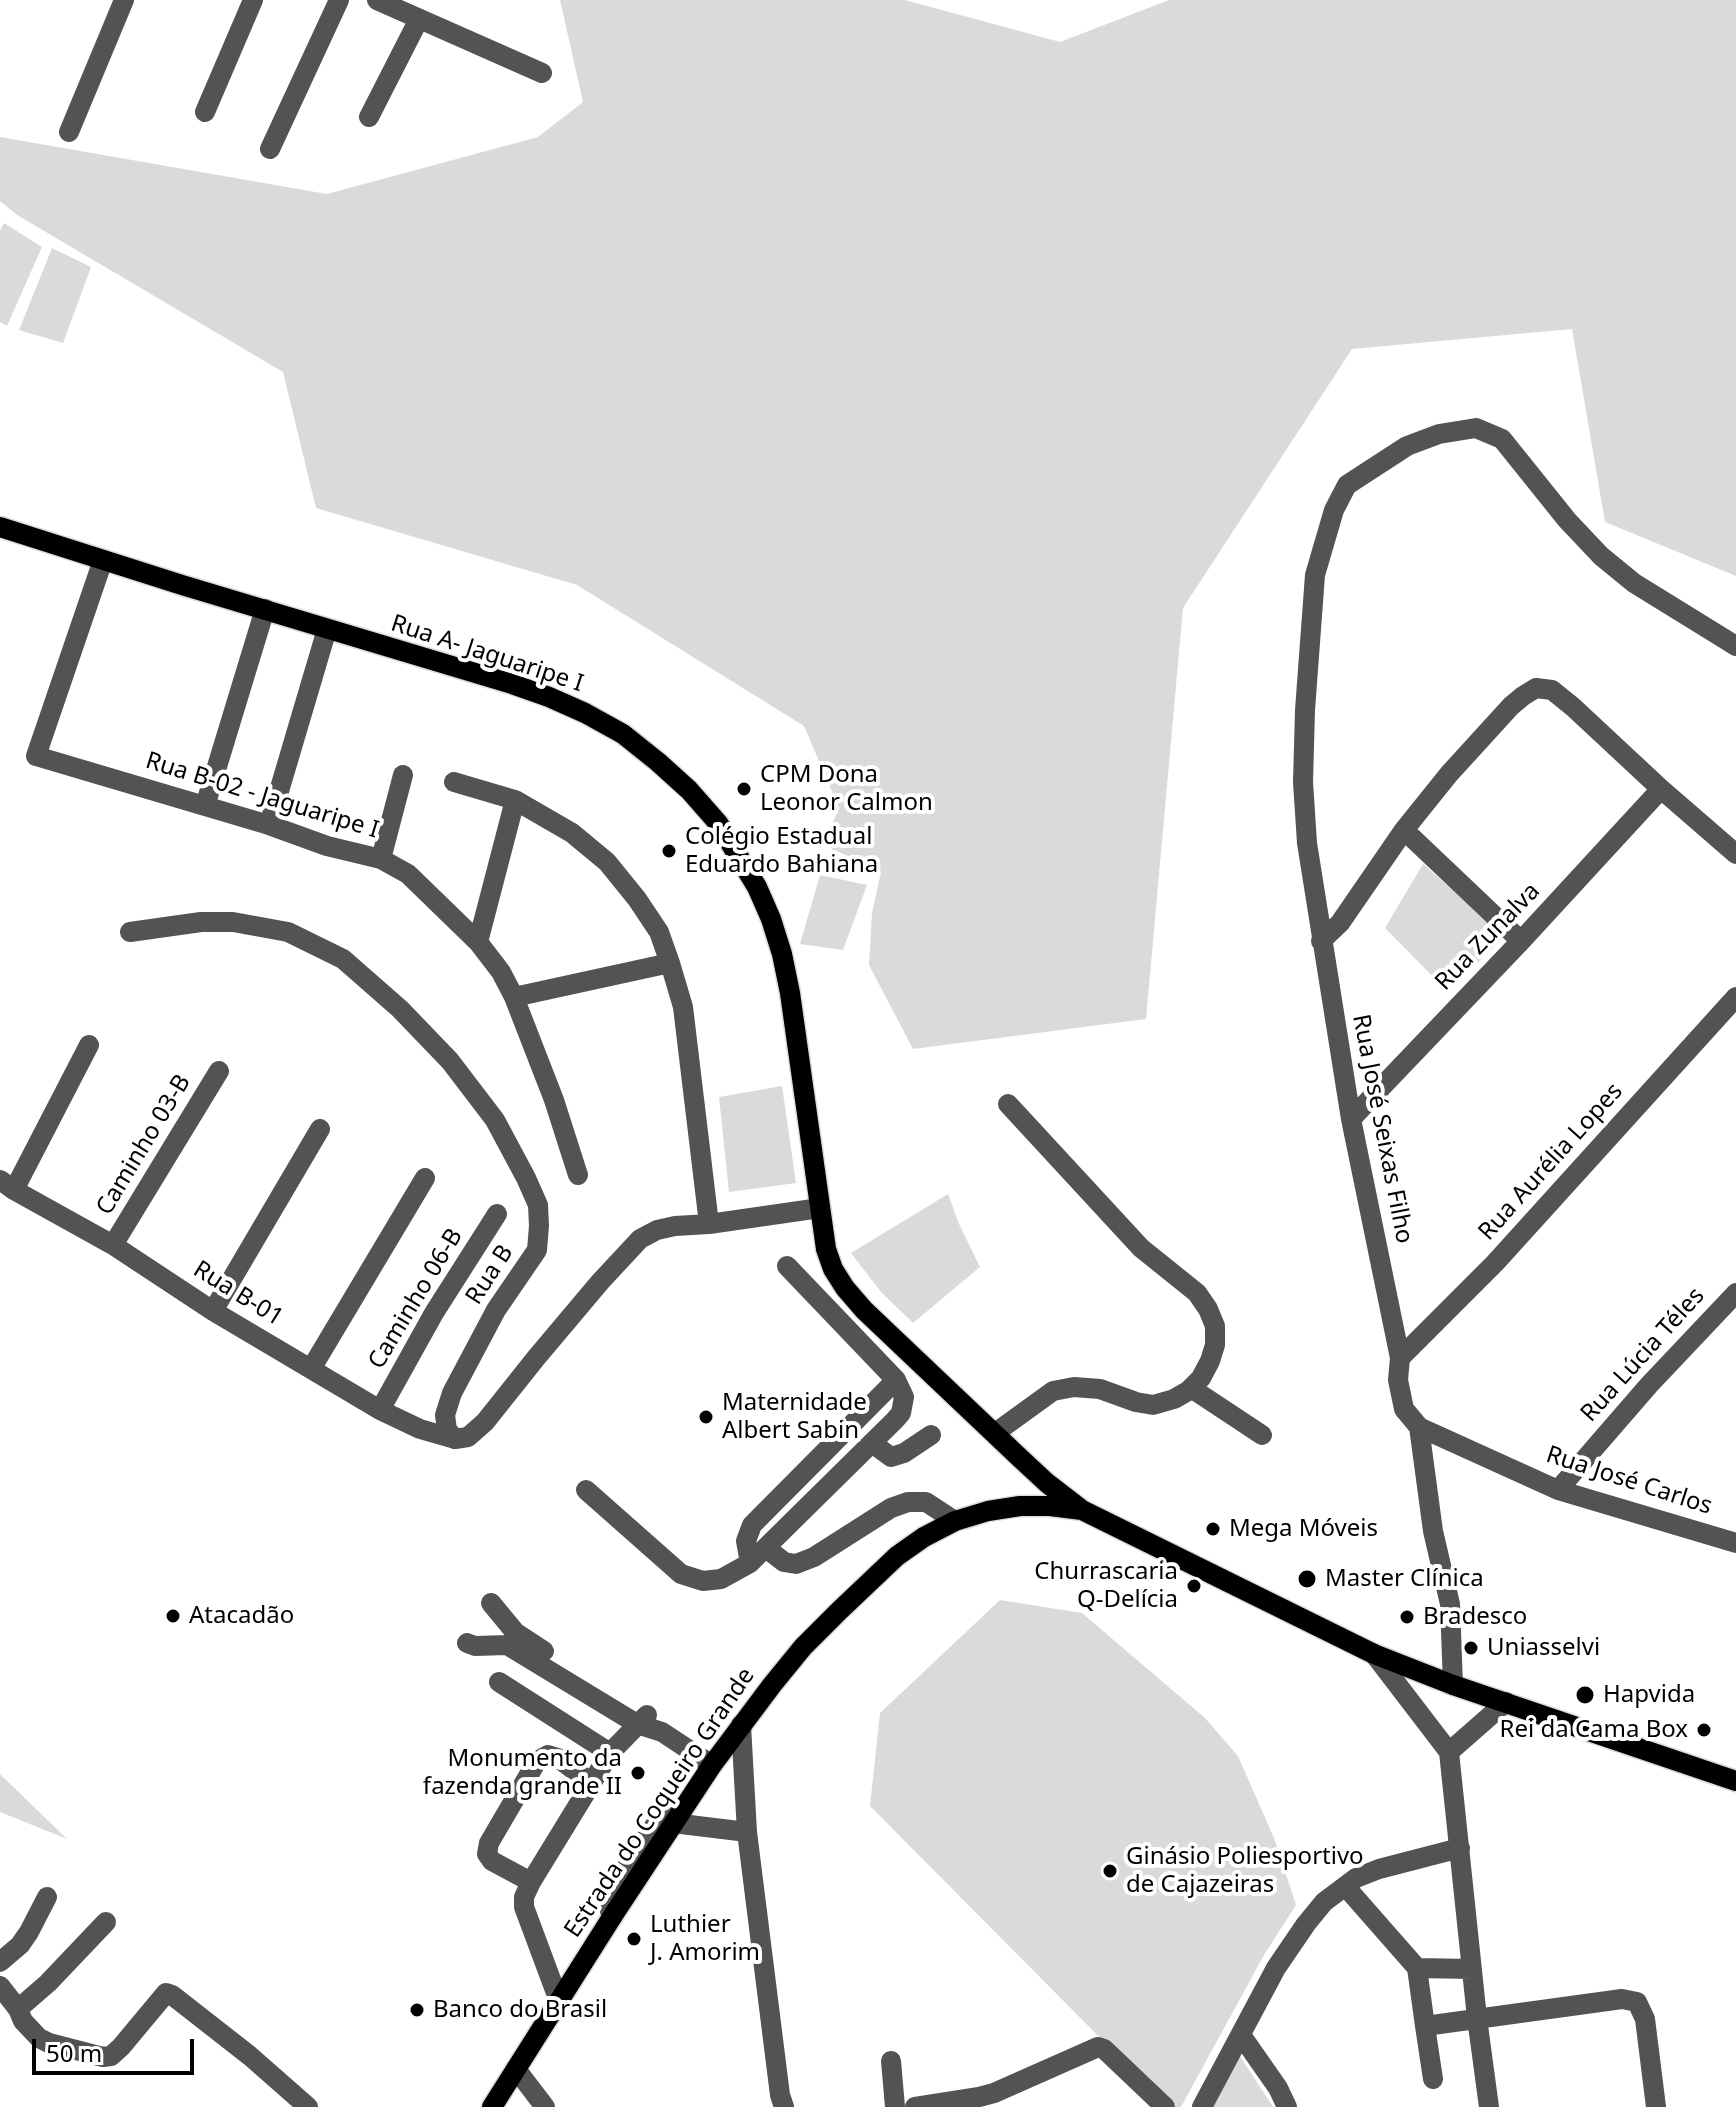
<!DOCTYPE html>
<html>
<head>
<meta charset="utf-8">
<style>
	body { margin:0 }
	#map { position:relative; width:1736px; height:2107px; overflow:hidden; background:#fff; font-family:"Noto Sans",sans-serif }
	canvas { display:block }
	.scale { position:absolute; left:32px; top:2039px; width:162px; height:36px; box-sizing:border-box; border:4px solid #000; border-top:0; padding-left:10px; font-size:24px; line-height:28px; white-space:nowrap; color:#000; -webkit-text-stroke:6px #fff; paint-order:stroke }
</style>
</head>
<body>
<div id="map">
<canvas width="1736" height="2107"></canvas>
<div class="scale">50 m</div>
</div>
<script>
const c = document.querySelector('canvas').getContext('2d');
c.lineJoin = 'round';
function fillPath(path, color) {
  c.fillStyle = color;
  c.fill(path, 'evenodd');
}
function shape(rows) {
  const path = new Path2D();
  for (const r of rows) {
    path.moveTo(r[0], r[1]);
    for (let i = 2; i < r.length; i += 2) path.lineTo(r[i], r[i + 1]);
  }
  return path;
}
function trace(path, color, width, dash) {
  c.strokeStyle = color;
  c.lineWidth = width;
  c.lineCap = dash ? 'butt' : 'round';
  c.setLineDash(dash || []);
  c.stroke(path);
}
function drawText(font, color, halo, rows, align = 'center') {
  c.font = font + ' "Noto Sans",sans-serif';
  c.lineWidth = 8;
  c.setLineDash([]);
  c.textBaseline = 'middle';
  c.strokeStyle = halo;
  c.fillStyle = color;
  for (const [text, x, y, turn = 0] of rows) {
    c.save();
    c.translate(x, y);
    c.rotate((+turn || 0) * Math.PI / 180);
    c.textAlign = isNaN(turn) ? turn : align;
    if (halo) c.strokeText(text, 0, 0);
    c.fillText(text, 0, 0);
    c.restore();
  }
}
const green = shape([
	[560,0,905,0,1060,42,1169,0,1736,0,1736,576,1605,522,1572,329,1352,349,1183,608,1146,1019,913,1049,869,965,872,913,881,872,826,846,832,824,839,808,804,726,577,585,316,508,283,372,17,215,0,201,0,137,327,194,538,137,583,102],
	[4,223,42,247,7,326,0,322,0,231],
	[52,248,91,267,63,343,19,330],
	[1423,864,1505,936,1448,992,1385,928],
	[820,875,867,885,843,950,800,944],
	[782,1086,796,1183,729,1192,719,1097],
	[948,1194,959,1224,980,1267,913,1323,881,1292,851,1253],
	[1000,1600,1082,1613,1205,1718,1238,1756,1274,1838,1296,1905,1264,1955,1181,2107,1172,2107,1139,2077,870,1806,880,1713],
	[0,1774,67,1839,0,1812],
	[1238,2053,1273,2107,1208,2107]
]);
const minor = shape([
	[377,0,542,73],
	[205,112,253,0],
	[369,117,419,19],
	[69,132,124,0],
	[270,149,339,0],
	[103,560,36,756,269,825,327,846,381,859,408,874,478,942,501,972,514,997,554,1100,578,1175],
	[454,782,515,800,572,833,607,862,637,899,659,932,670,963,683,1007,709,1224],
	[205,806,265,609],
	[269,825,327,629],
	[1404,830,1521,941],
	[381,859,403,775],
	[130,932,201,922,233,922,288,932,343,959,400,1009,450,1061,495,1120,526,1178,538,1205,539,1226,537,1250,496,1310,452,1393,445,1415,447,1430,455,1439,468,1437,485,1422,536,1358,600,1282,640,1239,657,1230,675,1226,709,1224,820,1208],
	[1321,941,1340,923,1404,830,1449,774,1511,706,1523,696,1536,688,1552,690,1573,707,1661,789,1736,854],
	[478,942,515,800],
	[514,997,670,963],
	[1351,1119,1521,941,1661,789],
	[0,1180,14,1190,113,1245,213,1311,380,1410,420,1429,455,1439],
	[14,1190,89,1045],
	[113,1245,219,1071],
	[213,1311,320,1129],
	[1400,1358,1495,1263,1736,997],
	[311,1369,425,1178],
	[1191,1388,1262,1435],
	[380,1410,434,1313,497,1214],
	[1419,1427,1558,1490,1736,1543],
	[995,1433,1053,1391,1074,1387,1100,1389,1136,1402,1153,1405,1174,1399,1188,1391,1201,1378,1210,1361,1215,1345,1215,1326,1208,1309,1197,1293,1141,1248,1008,1104],
	[872,1443,891,1457,904,1453,931,1435],
	[586,1490,681,1574,703,1581,721,1579,750,1563,895,1420,901,1413,904,1397,896,1380,787,1266],
	[1558,1490,1649,1385,1736,1293],
	[766,1548,784,1562,796,1564,814,1557,891,1508,908,1502,926,1502,955,1521],
	[750,1563,746,1541,752,1525,896,1380],
	[491,1603,515,1632,544,1651],
	[467,1643,475,1646,507,1645,637,1724,662,1732,712,1765],
	[1374,1654,1449,1752,1477,2018,1489,2107],
	[499,1682,610,1753],
	[1453,1685,1450,1604,1433,1531,1419,1427,1404,1409,1398,1380,1400,1358,1351,1119,1307,843,1303,782,1305,710,1315,575,1334,510,1347,485,1407,446,1439,434,1476,428,1502,439,1567,520,1601,556,1634,583,1736,646],
	[741,1725,747,1832,780,2095,784,2107],
	[1449,1752,1506,1702],
	[673,1823,747,1832],
	[531,1882,492,1861,487,1854,489,1843,537,1761,548,1755,558,1758,590,1782],
	[1345,1886,1417,1968,1472,1969],
	[612,1917,607,1901,608,1895,659,1819,664,1813,684,1807],
	[0,1962,20,1945,29,1932,47,1897],
	[1417,1968,1425,2026],
	[0,1986,18,2009,48,1983,106,1922],
	[559,2001,524,1907,524,1897,531,1882,610,1753,647,1715],
	[18,2009,23,2021,39,2038,49,2043,103,2057,111,2056,121,2047,166,1993,172,1995,250,2056,308,2107],
	[1241,2035,1278,2088,1287,2107],
	[891,2061,895,2107],
	[516,2069,545,2107],
	[1433,2079,1425,2026,1622,1999,1637,2002,1645,2019,1656,2107],
	[915,2107,979,2097,994,2093,1098,2047,1104,2049,1165,2107],
	[1202,2107,1276,1968,1306,1924,1324,1902,1356,1878,1379,1869,1460,1848]
]);
const major = shape([
	[0,527,182,585,512,684,549,697,585,713,623,734,658,762,689,790,718,823,757,887,771,919,782,954,790,993,826,1249,833,1269,845,1288,864,1310,1020,1458,1047,1483,1082,1510,1374,1654,1453,1685,1736,1781],
	[492,2107,612,1917,712,1765,772,1685,803,1647,839,1611,897,1556,924,1537,955,1521,988,1511,1020,1506,1050,1506,1082,1510]
]);
const markers = [
	[744,789,8,"#000"],
	[669,851,8,"#000"],
	[706,1417,8,"#000"],
	[1213,1529,8,"#000"],
	[1307,1579,10,"#000"],
	[1194,1586,8,"#000"],
	[173,1616,8,"#000"],
	[1407,1617,8,"#000"],
	[1471,1648,8,"#000"],
	[1585,1695,10,"#000"],
	[1704,1730,8,"#000"],
	[638,1773,8,"#000"],
	[1110,1871,8,"#000"],
	[634,1939,8,"#000"],
	[417,2010,8,"#000"]
];
const streetNames = [
	["Rua A- Jaguaripe I",487,654,18],
	["Rua B-02 - Jaguaripe I",262,796,17],
	["Rua Zunalva",1488,937,-46],
	["Rua José Seixas Filho",1382,1129,79],
	["Caminho 03-B",144,1145,-59],
	["Rua Aurélia Lopes",1551,1162,-48],
	["Rua B",490,1275,-57],
	["Rua B-01",238,1294,32],
	["Caminho 06-B",416,1299,-59],
	["Rua Lúcia Téles",1643,1355,-48],
	["Rua José Carlos",1629,1481,18],
	["Estrada do Coqueiro Grande",660,1803,-56]
];
const poiNames = [
	["CPM Dona",760,775],
	["Leonor Calmon",760,803],
	["Colégio Estadual",685,837],
	["Eduardo Bahiana",685,865],
	["Maternidade",722,1403],
	["Albert Sabin",722,1431],
	["Mega Móveis",1229,1529],
	["Churrascaria",1178,1572,"right"],
	["Q-Delícia",1178,1600,"right"],
	["Master Clínica",1325,1579],
	["Atacadão",189,1616],
	["Bradesco",1423,1617],
	["Uniasselvi",1487,1648],
	["Hapvida",1603,1695],
	["Rei da Cama Box",1688,1730,"right"],
	["Monumento da",622,1759,"right"],
	["fazenda grande II",622,1787,"right"],
	["Ginásio Poliesportivo",1126,1857],
	["de Cajazeiras",1126,1885],
	["Luthier",650,1925],
	["J. Amorim",650,1953],
	["Banco do Brasil",433,2010]
];
fillPath(green, '#dadada');
trace(major, '#dbdbdb', 23);
trace(minor, '#535353', 20);
trace(major, '#000', 20);
for (const [x, y, r, color] of markers) {
  const dot = new Path2D();
  dot.arc(x, y, r, 0, 2 * Math.PI);
  c.fillStyle = color;
  c.fill(dot);
  trace(dot, '#fff', 3);
}
drawText('24px', '#000', '#fff', streetNames);
drawText('24px', '#000', '#fff', poiNames, 'left');
</script>
</body>
</html>
